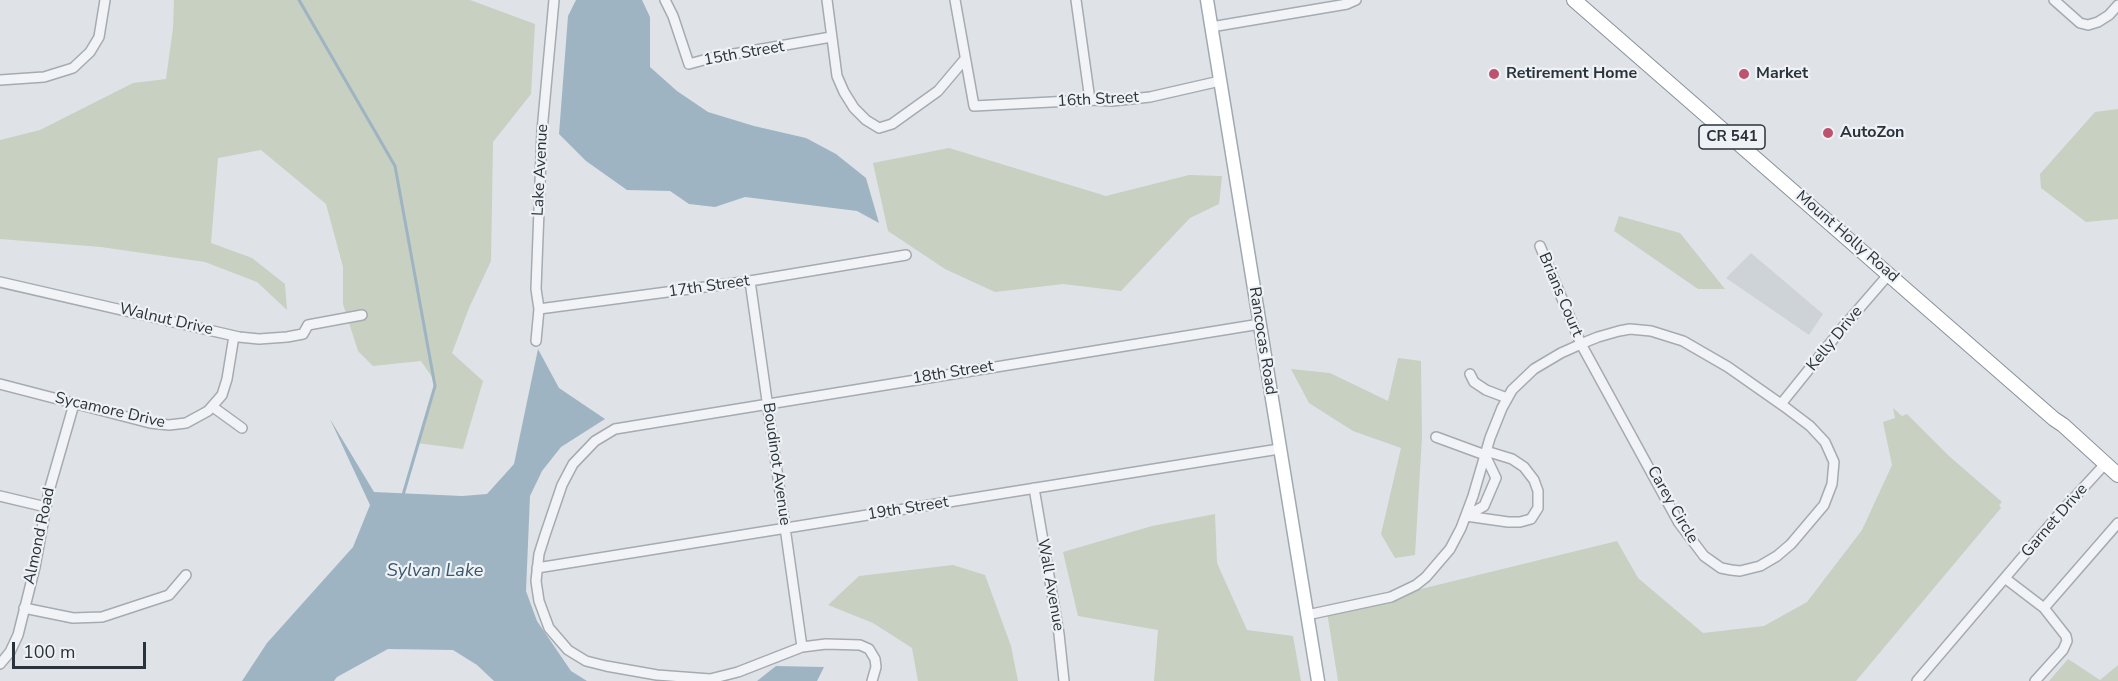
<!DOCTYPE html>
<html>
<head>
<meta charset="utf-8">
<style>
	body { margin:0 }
	#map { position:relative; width:2118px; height:681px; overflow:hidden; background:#dfe3e7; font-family:"Nunito Sans",sans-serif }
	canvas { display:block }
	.scale { position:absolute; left:12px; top:642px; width:134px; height:27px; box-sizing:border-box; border:3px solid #2a333c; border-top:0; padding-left:8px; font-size:18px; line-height:21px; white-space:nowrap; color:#2a333c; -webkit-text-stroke:4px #eff2f5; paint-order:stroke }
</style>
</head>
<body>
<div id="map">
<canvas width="2118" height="681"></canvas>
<div class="scale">100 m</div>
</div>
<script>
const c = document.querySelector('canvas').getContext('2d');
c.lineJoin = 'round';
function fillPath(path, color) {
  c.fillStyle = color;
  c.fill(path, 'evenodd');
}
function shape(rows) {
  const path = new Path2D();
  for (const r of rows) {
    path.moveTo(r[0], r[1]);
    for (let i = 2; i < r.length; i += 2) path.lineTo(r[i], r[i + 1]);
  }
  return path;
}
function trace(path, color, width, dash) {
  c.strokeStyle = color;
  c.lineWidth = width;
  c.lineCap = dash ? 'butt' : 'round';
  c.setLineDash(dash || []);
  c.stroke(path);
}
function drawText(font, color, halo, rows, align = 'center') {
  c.font = font + ' "Nunito Sans",sans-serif';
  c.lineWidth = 4.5;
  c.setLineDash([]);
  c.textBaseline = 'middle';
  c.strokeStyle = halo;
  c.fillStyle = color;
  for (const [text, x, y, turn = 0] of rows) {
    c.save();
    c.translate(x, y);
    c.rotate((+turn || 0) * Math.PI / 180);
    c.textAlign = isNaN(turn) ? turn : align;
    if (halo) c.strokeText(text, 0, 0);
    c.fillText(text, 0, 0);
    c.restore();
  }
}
const built = shape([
	[1751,253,1823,314,1809,335,1726,278]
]);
const green = shape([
	[174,0,470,0,535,24,531,94,493,142,491,261,469,308,452,353,483,381,463,449,417,443,436,383,421,361,373,366,358,351,343,304,343,267,326,204,261,150,218,158,211,243,252,258,285,284,287,310,257,282,205,262,101,247,0,239,0,140,40,130,133,83,166,79,173,28],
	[2118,109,2118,219,2086,222,2041,188,2040,174,2095,112],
	[949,148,1106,196,1189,175,1222,176,1219,204,1190,218,1121,291,1063,284,995,292,945,269,888,231,873,163],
	[1619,216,1680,233,1725,289,1698,289,1614,231],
	[1398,358,1421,361,1422,437,1415,555,1395,558,1381,534,1401,448,1353,431,1309,403,1291,369,1330,373,1388,401],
	[1893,408,1902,416,1907,414,1949,456,2002,502,1999,505,2001,508,1856,681,1338,681,1327,612,1617,541,1638,578,1703,633,1764,626,1807,602,1862,530,1892,465,1883,422,1895,418],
	[1215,514,1217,563,1247,630,1293,636,1301,681,1154,681,1158,630,1078,616,1063,552,1152,526],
	[953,565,985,575,1011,646,1018,681,918,681,912,648,873,623,828,605,859,576],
	[2068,659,2100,680,2118,665,2118,681,2049,681]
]);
const water = shape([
	[576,0,642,0,650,17,650,67,677,91,708,112,754,126,806,138,836,154,866,178,879,223,857,211,745,197,715,207,689,204,670,191,627,190,586,161,559,134,568,16],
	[538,349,559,388,605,419,561,447,542,471,530,496,526,591,537,621,571,671,587,681,494,681,477,665,453,650,388,649,337,677,334,681,242,681,267,643,353,547,370,505,330,419,374,492,462,496,487,494,514,464],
	[776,666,824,667,817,681,757,681]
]);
const stream = shape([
	[299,0,395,166,435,386,403,495]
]);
const minor = shape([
	[665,0,673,16,689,64,711,58,831,37],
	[827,0,837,76,844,92,854,108,866,120,879,128,892,124,938,91,965,59],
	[955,0,974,106,1090,100,1112,101,1150,97,1220,81],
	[1076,0,1090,100],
	[2054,0,2080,23,2088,25,2098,22,2109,15,2118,5],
	[1211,27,1347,4,1356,0],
	[0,80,44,77,73,68,90,52,99,37,105,0],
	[750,281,802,647],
	[0,282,239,337,259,339,287,337,303,334,308,325,362,315],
	[539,309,750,281,906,255],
	[536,341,539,309,536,289,542,131,554,0],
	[1470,374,1474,382,1486,390,1507,398],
	[0,384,150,423,169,425,186,423,208,411,222,395,227,379,234,336],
	[1781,404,1844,326,1889,274],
	[213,407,242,428],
	[1436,437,1485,455,1496,478,1484,506,1466,516],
	[1034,488,1059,634,1064,681],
	[0,496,46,507],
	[1466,516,1508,522,1520,522,1531,519,1538,508,1538,491,1534,480,1524,467,1512,459,1486,451],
	[537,568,1279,449],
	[2006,579,2044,608,2066,636,2067,641,2063,650,2035,681],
	[24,608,73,618,102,617,169,595,186,575],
	[2044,608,2118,523],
	[1307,615,1391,597,1416,585,1426,577,1450,549,1461,528,1473,496,1490,438,1502,408,1512,390,1534,369,1561,353,1570,349,1581,344,1588,341,1598,337,1619,331,1630,329,1651,331,1683,341,1728,367,1785,407,1810,426,1825,442,1834,462,1832,484,1824,505,1791,544,1777,556,1760,566,1740,571,1731,570,1721,568,1704,556,1679,523,1581,344,1540,246],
	[0,664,10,652,18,635,35,567,49,491,74,404],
	[872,681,876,667,875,659,869,649,860,645,826,644,802,647,738,672,710,679,657,675,606,666,586,661,568,650,549,628,539,601,536,581,539,554,545,535,562,485,573,464,595,441,615,429,1260,324],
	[1917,681,2061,512,2105,464]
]);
const major = shape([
	[1207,0,1318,681]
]);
const highway = shape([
	[1574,0,2054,419,2063,425,2118,475]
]);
const markers = [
	[1494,74,6,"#be536f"],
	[1744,74,6,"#be536f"],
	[1828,133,6,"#be536f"]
];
const shields = [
	[1732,137,66]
];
const shieldNames = [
	["CR 541",1732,137]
];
const streetNames = [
	["15th Street",744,54,-10],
	["16th Street",1098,100,-3],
	["Lake Avenue",541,170,-87],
	["Mount Holly Road",1847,237,41],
	["17th Street",709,287,-8],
	["Brians Court",1560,295,67],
	["Walnut Drive",166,320,13],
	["Kelly Drive",1835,339,-51],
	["Rancocas Road",1262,341,81],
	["18th Street",953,373,-9],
	["Sycamore Drive",110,411,13],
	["Boudinot Avenue",776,464,82],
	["Carey Circle",1672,505,60],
	["19th Street",908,509,-9],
	["Garnet Drive",2055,521,-49],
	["Almond Road",40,536,-78],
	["Wall Avenue",1050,585,80]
];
const poiNames = [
	["Retirement Home",1506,74],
	["Market",1756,74],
	["AutoZon",1840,133]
];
const waterNames = [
	["Sylvan Lake",435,572]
];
fillPath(built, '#ced3d8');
fillPath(green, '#c7d0c1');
fillPath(water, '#9eb4c3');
trace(stream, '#9eb4c3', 3);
trace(minor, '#a5abb0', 12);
trace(major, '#a0a9b1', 15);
trace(highway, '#89929c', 16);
trace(minor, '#f2f3f6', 9);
trace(major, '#fff', 12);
trace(highway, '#fff', 14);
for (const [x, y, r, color] of markers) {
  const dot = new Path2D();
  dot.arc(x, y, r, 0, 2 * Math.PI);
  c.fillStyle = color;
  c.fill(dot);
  trace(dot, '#eff2f5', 2);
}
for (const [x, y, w] of shields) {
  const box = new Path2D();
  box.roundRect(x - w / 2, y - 12, w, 24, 4.5);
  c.fillStyle = '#eff2f5';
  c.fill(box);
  trace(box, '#2a333c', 1.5);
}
drawText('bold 15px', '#2a333c', null, shieldNames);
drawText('16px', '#2a333c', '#eff2f5', streetNames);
drawText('bold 16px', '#2a333c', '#eff2f5', poiNames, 'left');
drawText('italic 18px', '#39556b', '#eff2f5', waterNames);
</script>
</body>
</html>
